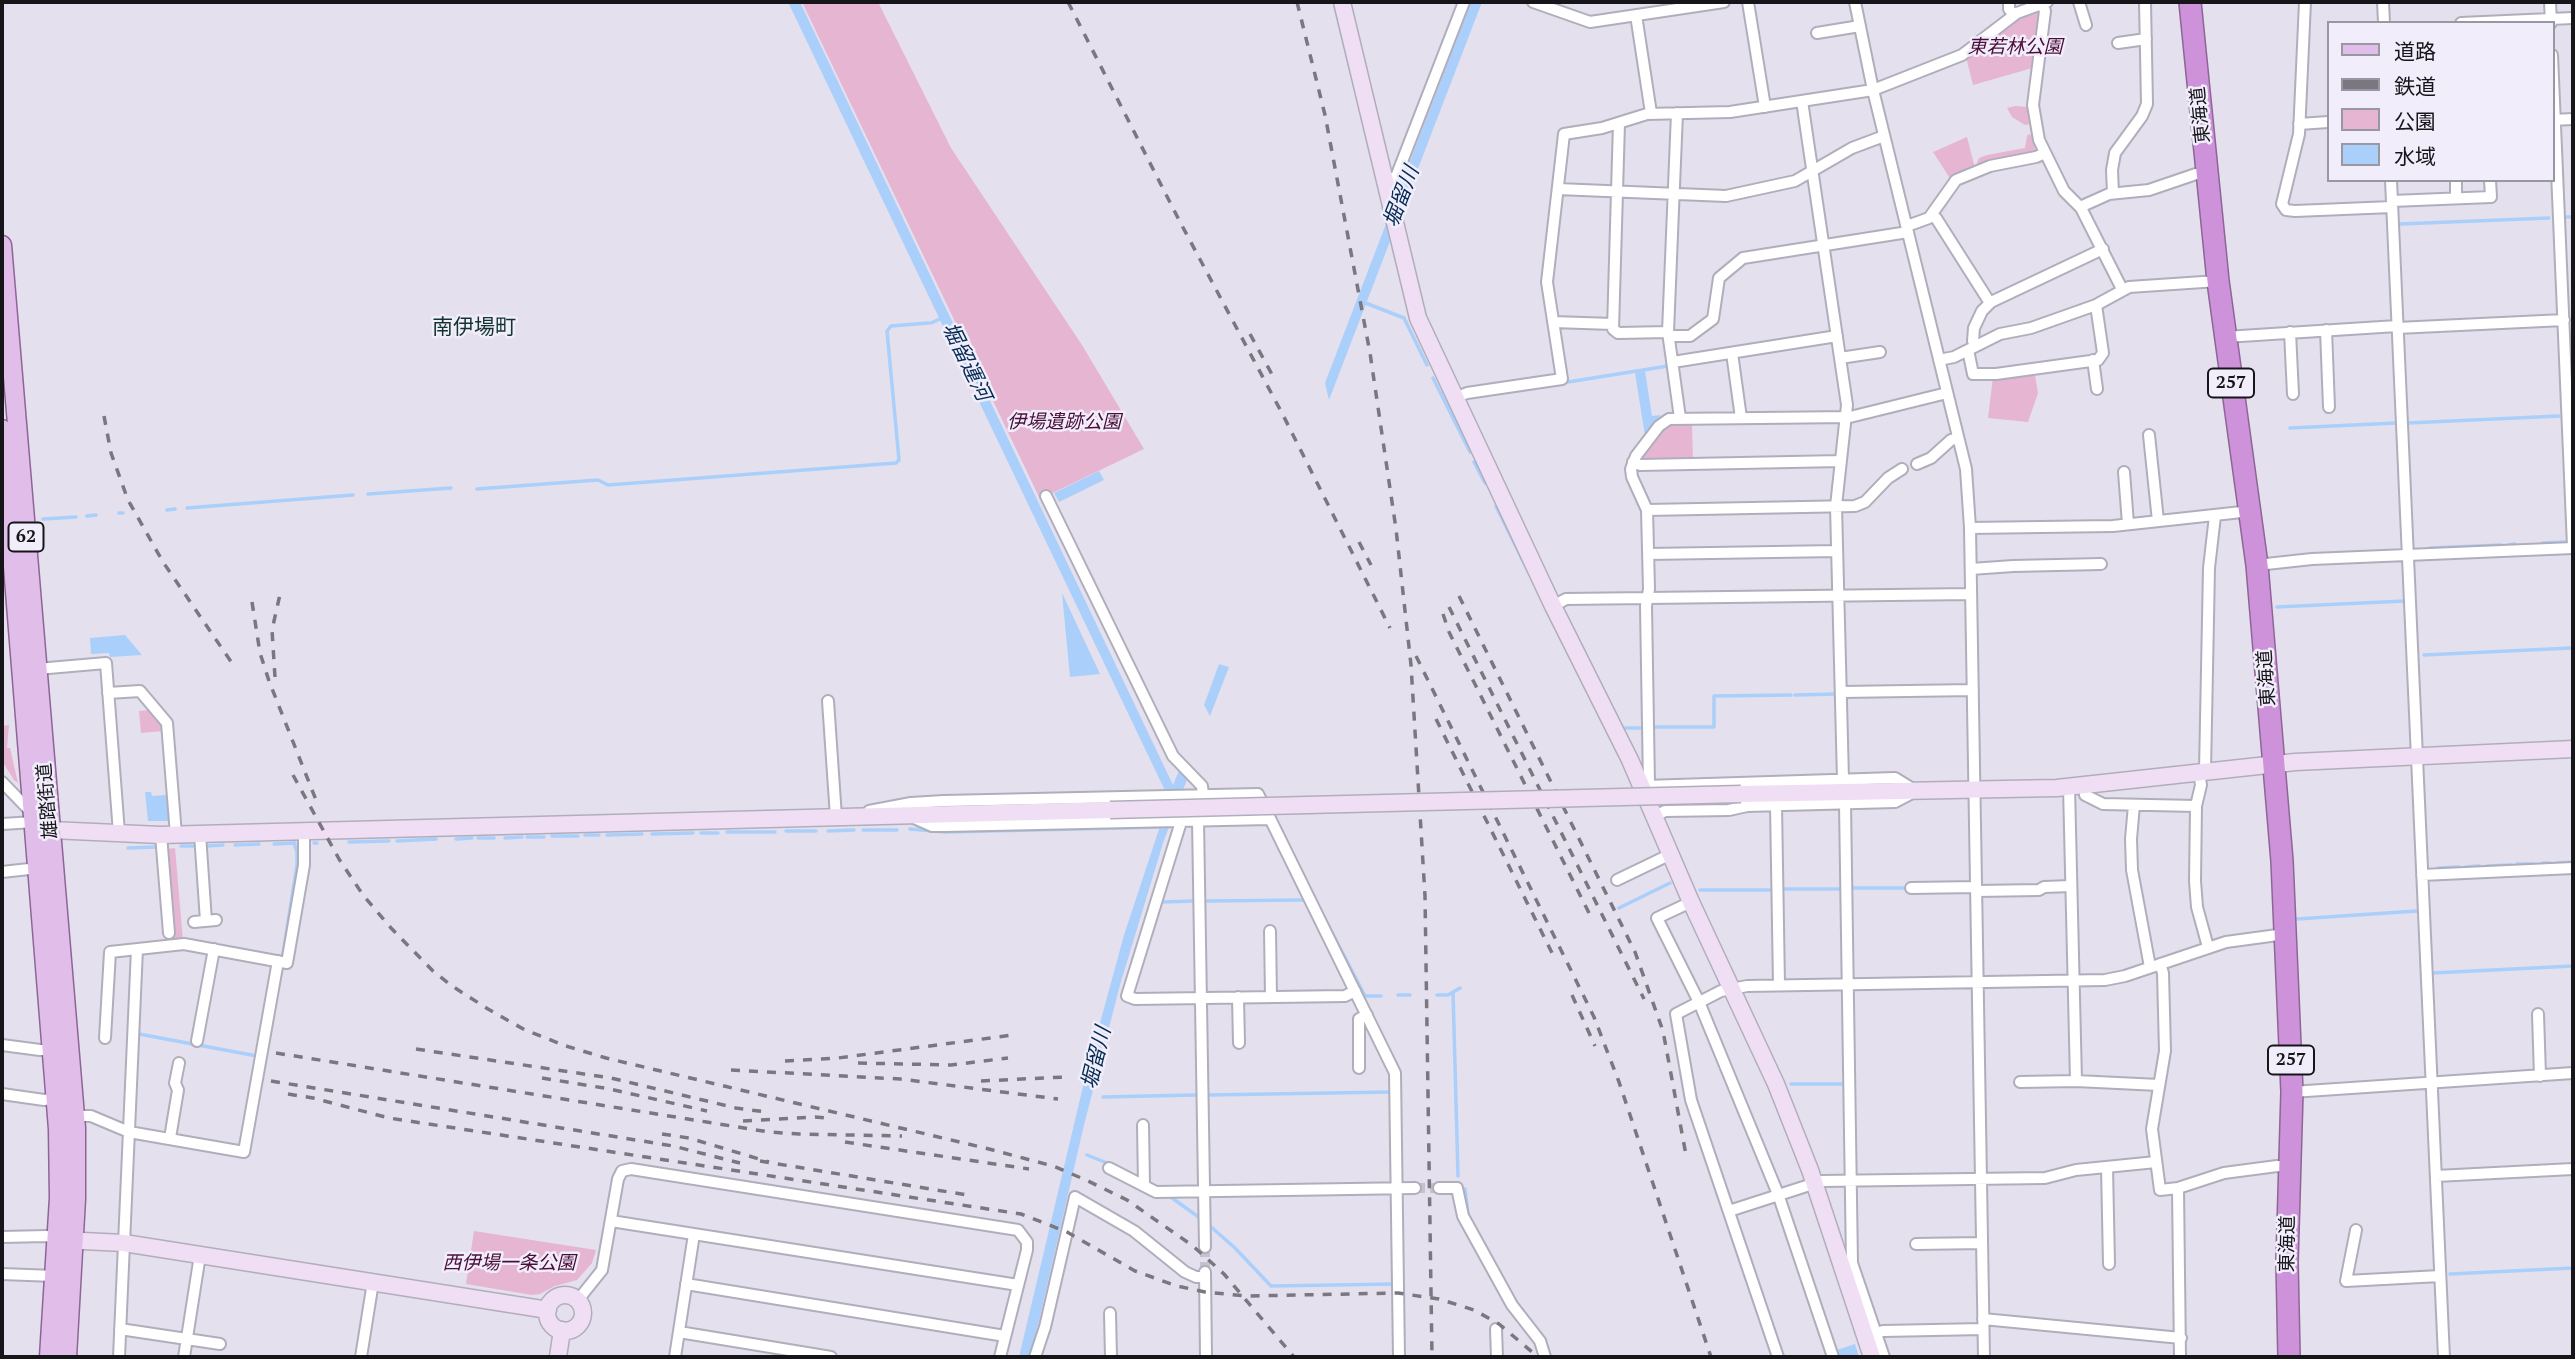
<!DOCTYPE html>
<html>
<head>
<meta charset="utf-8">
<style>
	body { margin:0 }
	#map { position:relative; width:2575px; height:1359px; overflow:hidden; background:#e4e0ee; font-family:"PT Serif","Noto Sans JP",serif }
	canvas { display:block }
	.frame { position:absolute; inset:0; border:4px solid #161519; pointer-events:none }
	.legend { position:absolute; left:2327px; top:21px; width:228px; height:161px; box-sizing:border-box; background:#f1edfb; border:2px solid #9997a1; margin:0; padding:9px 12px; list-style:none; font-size:21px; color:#161519 }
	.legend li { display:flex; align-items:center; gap:14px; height:35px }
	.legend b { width:35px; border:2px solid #9997a1 }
</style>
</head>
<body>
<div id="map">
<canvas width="2575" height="1359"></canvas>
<div class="frame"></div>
<ul class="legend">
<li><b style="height:9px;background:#e1bee9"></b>道路</li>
<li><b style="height:9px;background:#7a7780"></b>鉄道</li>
<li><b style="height:19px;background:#e6b5d2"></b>公園</li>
<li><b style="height:19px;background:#aacffb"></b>水域</li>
</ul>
</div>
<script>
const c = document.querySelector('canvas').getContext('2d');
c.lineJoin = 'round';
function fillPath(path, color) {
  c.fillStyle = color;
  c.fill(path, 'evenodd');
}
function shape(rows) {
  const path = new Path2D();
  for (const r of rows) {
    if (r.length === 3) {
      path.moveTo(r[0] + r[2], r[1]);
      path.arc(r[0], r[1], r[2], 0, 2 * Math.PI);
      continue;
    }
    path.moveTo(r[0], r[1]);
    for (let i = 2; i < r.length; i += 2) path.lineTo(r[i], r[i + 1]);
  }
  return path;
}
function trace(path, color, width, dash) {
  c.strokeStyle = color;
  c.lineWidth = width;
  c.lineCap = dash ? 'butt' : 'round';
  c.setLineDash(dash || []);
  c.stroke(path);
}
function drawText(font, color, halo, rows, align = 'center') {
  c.font = font + ' "PT Serif","Noto Sans JP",serif';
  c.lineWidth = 5;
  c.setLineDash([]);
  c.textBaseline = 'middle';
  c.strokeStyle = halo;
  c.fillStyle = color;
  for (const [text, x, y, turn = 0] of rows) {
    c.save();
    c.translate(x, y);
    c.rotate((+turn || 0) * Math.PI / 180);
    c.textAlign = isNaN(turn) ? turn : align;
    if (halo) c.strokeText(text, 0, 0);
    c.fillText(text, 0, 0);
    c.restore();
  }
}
const green = shape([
	[802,2,878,2,951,148,1082,345,1144,449,1040,499],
	[2040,9,2036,67,1973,85,1966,57,2019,17],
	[2015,106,2028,107,2030,124,2025,125,2012,117,2007,108],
	[2029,134,2034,138,2035,151,2033,154,1979,165,1977,163,1979,158,1987,155,2025,148,2027,136],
	[1967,137,1975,168,1951,180,1933,152],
	[2031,372,2035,375,2038,393,2028,422,1988,418,1993,377],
	[1692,423,1693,460,1643,461,1642,457,1662,430,1671,424],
	[150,710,163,725,163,731,141,733,139,711],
	[9,725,7,748,10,748,18,783,14,780,2,761,2,726],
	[175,848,183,941,174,942,166,849],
	[474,1231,596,1250,592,1263,577,1280,555,1286,540,1294,532,1295,466,1284]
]);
const water = shape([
	[788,2,800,2,1173,785,1183,761,1191,769,1163,843,1120,985,1083,1129,1039,1321,1029,1357,1019,1357,1085,1078,1124,935,1169,799],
	[1471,2,1482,2,1329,400,1325,383],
	[1645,371,1652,416,1661,415,1645,436,1635,373],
	[1099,471,1104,480,1059,502,1054,493],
	[1062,593,1100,674,1070,677],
	[125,635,142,655,110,657,109,653,91,654,90,638],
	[1219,664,1229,667,1210,716,1204,705],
	[145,792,151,792,152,796,167,795,169,821,148,821],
	[1855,1344,1859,1357,1840,1357,1837,1350]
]);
const stream = shape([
	[1334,2,1351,71],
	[1383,208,1387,224],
	[2565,217,2572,217],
	[2400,224,2549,218],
	[1363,302,1404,318,1427,365],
	[931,323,942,318],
	[1433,378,1470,452],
	[1568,382,1668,366],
	[2408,423,2559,416],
	[2290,428,2396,423],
	[1474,462,1485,483],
	[477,489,598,480,608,485,896,463,899,460,887,331,891,326,928,323],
	[368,494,451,488],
	[1496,506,1527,569],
	[187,508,353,495],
	[167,510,175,509],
	[119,513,123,513],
	[87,516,96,515],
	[43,519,76,517],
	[2543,543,2565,542],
	[2508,545,2515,544],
	[2430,548,2501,545],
	[2277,607,2404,601],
	[2424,655,2571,648],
	[1795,695,1836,694],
	[1652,727,1714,727,1714,696,1791,695],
	[1625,728,1644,728],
	[910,829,945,832,1163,827],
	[863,830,897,830],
	[786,831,816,831],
	[828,831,854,830],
	[727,832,775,832],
	[701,833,718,833],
	[652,834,693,833],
	[585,835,599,835],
	[607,835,642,834],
	[552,836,578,836],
	[527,837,544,837],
	[478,838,494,838],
	[505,838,522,837],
	[456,839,472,838],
	[397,841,436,839],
	[349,842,389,841],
	[314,843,317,843],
	[274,844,295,843],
	[235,845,259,844],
	[181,846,193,846],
	[207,846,223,845],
	[128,848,156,847],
	[2543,863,2550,863],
	[2557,863,2573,862],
	[2517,864,2534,864],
	[2487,866,2511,865],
	[2466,867,2479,866],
	[2438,868,2459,867],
	[1851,888,1907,888],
	[1781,889,1841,889],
	[1700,890,1773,890],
	[1315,900,1365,996,1381,996],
	[1206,901,1303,900],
	[1161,902,1194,901],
	[1619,908,1670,883],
	[2297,919,2417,911],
	[283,954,297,865,297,852,294,843],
	[2433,973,2573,966],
	[1453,992,1458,1176],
	[1398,995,1410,995],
	[1437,995,1448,995,1460,988],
	[139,1034,257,1056],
	[1791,1084,1844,1084],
	[1208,1095,1391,1092],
	[1103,1097,1195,1095],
	[1087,1155,1107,1163],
	[1465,1189,1468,1214],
	[1172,1198,1200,1218],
	[1210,1226,1235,1248,1271,1286,1395,1284],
	[2450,1274,2573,1268],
	[1545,1339,1550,1357]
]);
const streetTunnel = shape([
	[1415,1188,1439,1188],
	[1205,1247,1205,1269]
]);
const street = shape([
	[1533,2,1590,22,1724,2],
	[1748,2,1765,107],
	[1855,2,1873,90,1966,469,1970,528,1984,1357],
	[2009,2,2009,9,2014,15],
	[2079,2,2086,25],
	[2305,2,2299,134,2282,204,2286,210,2295,211,2392,207],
	[2383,2,2384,23],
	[2550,2,2551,23],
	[2042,4,2045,11,2033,105,2039,140,2064,191,2081,208,2122,289],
	[1636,15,1651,113],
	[2461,23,2573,18],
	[1817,33,1860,26],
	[2118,43,2146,39],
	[2552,55,2573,546],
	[1802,101,1847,405,1836,506,1843,780],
	[1677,113,1668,332,1680,418],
	[2552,120,2573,119],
	[1619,123,1613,329,1618,333,1668,332],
	[2299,124,2328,122],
	[1385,180,1396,177,1464,2],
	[2391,180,2444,1357],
	[2456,180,2456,198],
	[1558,189,1726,196,1795,181,1852,148,1884,136],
	[2113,193,2112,170,2115,153,2142,116,2147,104,2145,2],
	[2392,201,2491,197,2490,180],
	[2080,207,2109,194,2149,190,2196,174,2207,173],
	[1931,215,1936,218,1990,303],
	[1907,226,1929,218,1956,180,1990,166,2036,157,2045,153],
	[1553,322,1613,324],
	[2397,328,2564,320],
	[2326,330,2329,407],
	[2290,332,2293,394],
	[1669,336,1690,336,1713,319,1719,278,1743,258,1908,232],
	[2225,337,2397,326],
	[1975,346,1973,341,1974,328,1982,311,1991,302,2103,249],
	[1968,350,1973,374,1996,374,2098,360,2103,353,2096,305],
	[1732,353,1741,418],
	[1840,358,1880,352],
	[1939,360,1954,357,2000,334,2031,328,2096,305,2129,287,2218,281],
	[2093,360,2097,389],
	[1673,362,1837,336],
	[1455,398,1467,393,1562,379,1547,282,1564,134,1602,128,1647,114,1730,112,1873,90,1962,55,2017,13,2047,2],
	[2149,435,2158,521],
	[1633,462,1640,465,1841,461],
	[1917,464,1931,458,1951,440,1958,438],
	[2124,472,2128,524],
	[1046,496,1173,756,1202,786,1203,795],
	[1647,510,1855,506,1865,502,1888,478,1902,469],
	[1970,528,2113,526,2251,511],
	[1648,554,1837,551],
	[2257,565,2312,559,2573,548],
	[1971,569,2013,566,2101,564],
	[1553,606,1566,599,1971,594],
	[37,669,106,663,119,833],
	[1842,692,1973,690],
	[108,693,140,691,167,723,176,835],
	[828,701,836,817],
	[2205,771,2209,568,2215,516],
	[2199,772,2201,785,2196,806,2195,881,2197,907,2208,947],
	[2,782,33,814],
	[1649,785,1646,606,1649,589,1647,510,1632,477,1631,469,1636,456,1659,426,1669,419,1850,417,1947,393],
	[1645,786,1895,778,1916,791,1895,802,1747,806,1729,810,1665,811,1655,816],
	[2084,786,2085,795,2103,804,2196,806],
	[2069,787,2076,1081],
	[1179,802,1180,825,1127,996,1135,999,1345,996,1355,991],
	[1845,804,1852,1263],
	[1776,805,1779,985],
	[2134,805,2131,839,2132,870,2150,967],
	[869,811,911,803,944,801,1258,794,1395,1073,1399,1357],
	[914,818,932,826,945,826,1270,819],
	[1198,820,1205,1247],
	[2,824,34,822],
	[200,834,206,921],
	[161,835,169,933],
	[2,872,38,868],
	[2422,875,2573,868],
	[1617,880,1671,854],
	[1911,888,1976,887],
	[1977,891,2039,890,2044,887,2071,886],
	[1691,902,1657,918,1699,1002,1778,1194,1833,1357],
	[194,922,216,920],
	[1270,931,1271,997],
	[2160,964,2163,973,2165,1051,2152,1129,2160,1190,2178,1188,2224,1173,2277,1166,2290,1167],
	[1238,997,1239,1043],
	[2538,1014,2540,1076],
	[105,1038,110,952,184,944,287,963,304,865,304,831],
	[197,1041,214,949],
	[2,1045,40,1050,52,1050],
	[1359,1068,1359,1019,1367,1015],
	[2020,1082,2076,1081,2159,1085],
	[2292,1092,2573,1073],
	[2,1094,44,1100,56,1098],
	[75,1116,91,1116,129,1132,244,1152,278,961],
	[1143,1125,1144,1185],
	[170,1138,178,1090,175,1083,179,1063],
	[2107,1167,2109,1264],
	[1109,1168,1156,1192,1415,1188],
	[2436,1176,2573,1169],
	[1439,1188,1457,1188,1463,1216,1512,1305,1540,1341,1545,1357],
	[2178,1188,2180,1357],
	[1729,1211,1822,1181,2045,1178,2076,1170,2156,1162],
	[611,1221,1018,1285],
	[2356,1230,2346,1281,2440,1276],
	[2,1237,47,1236,56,1240],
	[1916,1244,1982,1243],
	[1846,1265,1852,1263,1884,1357],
	[1205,1272,1206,1357],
	[2,1274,54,1276],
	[686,1284,1005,1336],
	[578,1300,602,1270,618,1179,622,1171,631,1169,1018,1230,1027,1242,1027,1250,1000,1357],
	[1110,1313,1111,1357],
	[1983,1319,2181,1338],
	[120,1329,220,1344],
	[1496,1329,1497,1357],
	[679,1332,831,1357],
	[1876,1333,1883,1331,1983,1329],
	[119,1357,137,949],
	[184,1357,200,1255],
	[361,1357,373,1282],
	[675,1357,694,1234],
	[1035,1357,1045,1327,1075,1197,1134,1231,1185,1272,1196,1277,1205,1277],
	[1778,1357,1691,1100,1676,1014,1721,991,1747,986,2105,980,2125,976,2226,942,2285,934]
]);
const secondary = shape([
	[1342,2,1418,318,1553,606,1630,760,1691,902,1776,1084,1810,1170,1872,1357],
	[1741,794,2057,788,2295,762,2573,749],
	[42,822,51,830,160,835,1110,810],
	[62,1240,124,1243,548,1310],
	[565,1313,18],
	[558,1357,562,1330]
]);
const primary = shape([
	[2,245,76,1128,76,1199,67,1357],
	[2,429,58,1129,59,1198,49,1357]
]);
const highway = shape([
	[2190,2,2218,281,2257,565,2282,861,2292,1092,2287,1262,2289,1357]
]);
const rail = shape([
	[1068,2,1179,220,1283,415,1390,628],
	[1297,2,1325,115,1370,353,1396,529,1411,665,1425,896,1432,1357],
	[1250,334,1275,380],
	[104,416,111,453,128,500,163,562,234,666],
	[1359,542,1371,565],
	[1459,596,1635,952,1663,1031,1686,1155],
	[252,602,260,653,269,681,318,805],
	[1449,607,1644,999],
	[1443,614,1449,632,1589,913],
	[1416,656,1594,1017,1619,1082,1711,1357],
	[275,677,272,630,281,590],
	[1436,719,1554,957],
	[293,775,339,859,363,895,391,928,433,971,452,986,488,1009,525,1030,566,1046,606,1058,989,1149,1053,1166,1086,1180,1127,1200,1193,1246,1224,1274,1294,1357],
	[1572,995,1595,1046],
	[416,1049,611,1078,736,1108,766,1112],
	[276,1053,769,1132,799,1134,902,1136],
	[785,1061,838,1058,1013,1035],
	[858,1063,951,1065,1008,1058],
	[731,1070,900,1079,1058,1099],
	[542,1078,610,1089,707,1111],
	[271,1081,673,1146,740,1163],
	[981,1081,1065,1077],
	[288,1094,313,1098,389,1118,1021,1214,1067,1232,1135,1271,1177,1286,1205,1292,1246,1296,1398,1293,1439,1299,1474,1310,1499,1324,1538,1357],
	[743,1121,815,1117,827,1118],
	[662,1134,689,1138,769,1162],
	[845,1142,1029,1169],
	[760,1161,967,1195]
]);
const secondaryBridge = shape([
	[1110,810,1741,794]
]);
const shields = [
	[2231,383,46],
	[26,537,35],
	[2291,1060,46]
];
const shieldNames = [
	["257",2231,383],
	["62",26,537],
	["257",2291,1060]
];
const parkNames = [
	["東若林公園",2015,48],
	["伊場遺跡公園",1064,423],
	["西伊場一条公園",509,1264]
];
const streetNames = [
	["東海道",2201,115,-96],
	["東海道",2267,678,-94],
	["雄踏街道",48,801,-95],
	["東海道",2288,1244,-89]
];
const waterNames = [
	["堀留川",1402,197,-69],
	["堀留運河",966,362,64],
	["堀留川",1097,1058,-76]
];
const neighbourhoodNames = [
	["南伊場町",474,328]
];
fillPath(green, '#e6b5d2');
fillPath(water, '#aacffb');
trace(stream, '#aacffb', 3.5);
trace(streetTunnel, '#c5c2ce', 10, [10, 5]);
trace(street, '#b1aebb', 14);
trace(secondary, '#b1aebb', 19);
trace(primary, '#8d6696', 21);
trace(highway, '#8d6696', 24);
trace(street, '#fff', 10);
trace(secondary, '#f0def4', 16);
trace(primary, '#e1bee9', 18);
trace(highway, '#cd92da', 21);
trace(rail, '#7a7780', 3.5, [9, 9]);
trace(secondaryBridge, '#b1aebb', 19, []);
trace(secondaryBridge, '#f0def4', 16);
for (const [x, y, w] of shields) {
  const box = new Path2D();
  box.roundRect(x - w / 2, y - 14.5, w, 29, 5);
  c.fillStyle = '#f1edfb';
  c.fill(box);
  trace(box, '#161519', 2);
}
drawText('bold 18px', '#161519', null, shieldNames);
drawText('italic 19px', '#4a0d38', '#f1edfb', parkNames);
drawText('19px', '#161519', '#f1edfb', streetNames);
drawText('italic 21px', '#042b52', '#f1edfb', waterNames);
drawText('21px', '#123430', '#f1edfb', neighbourhoodNames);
</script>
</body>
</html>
